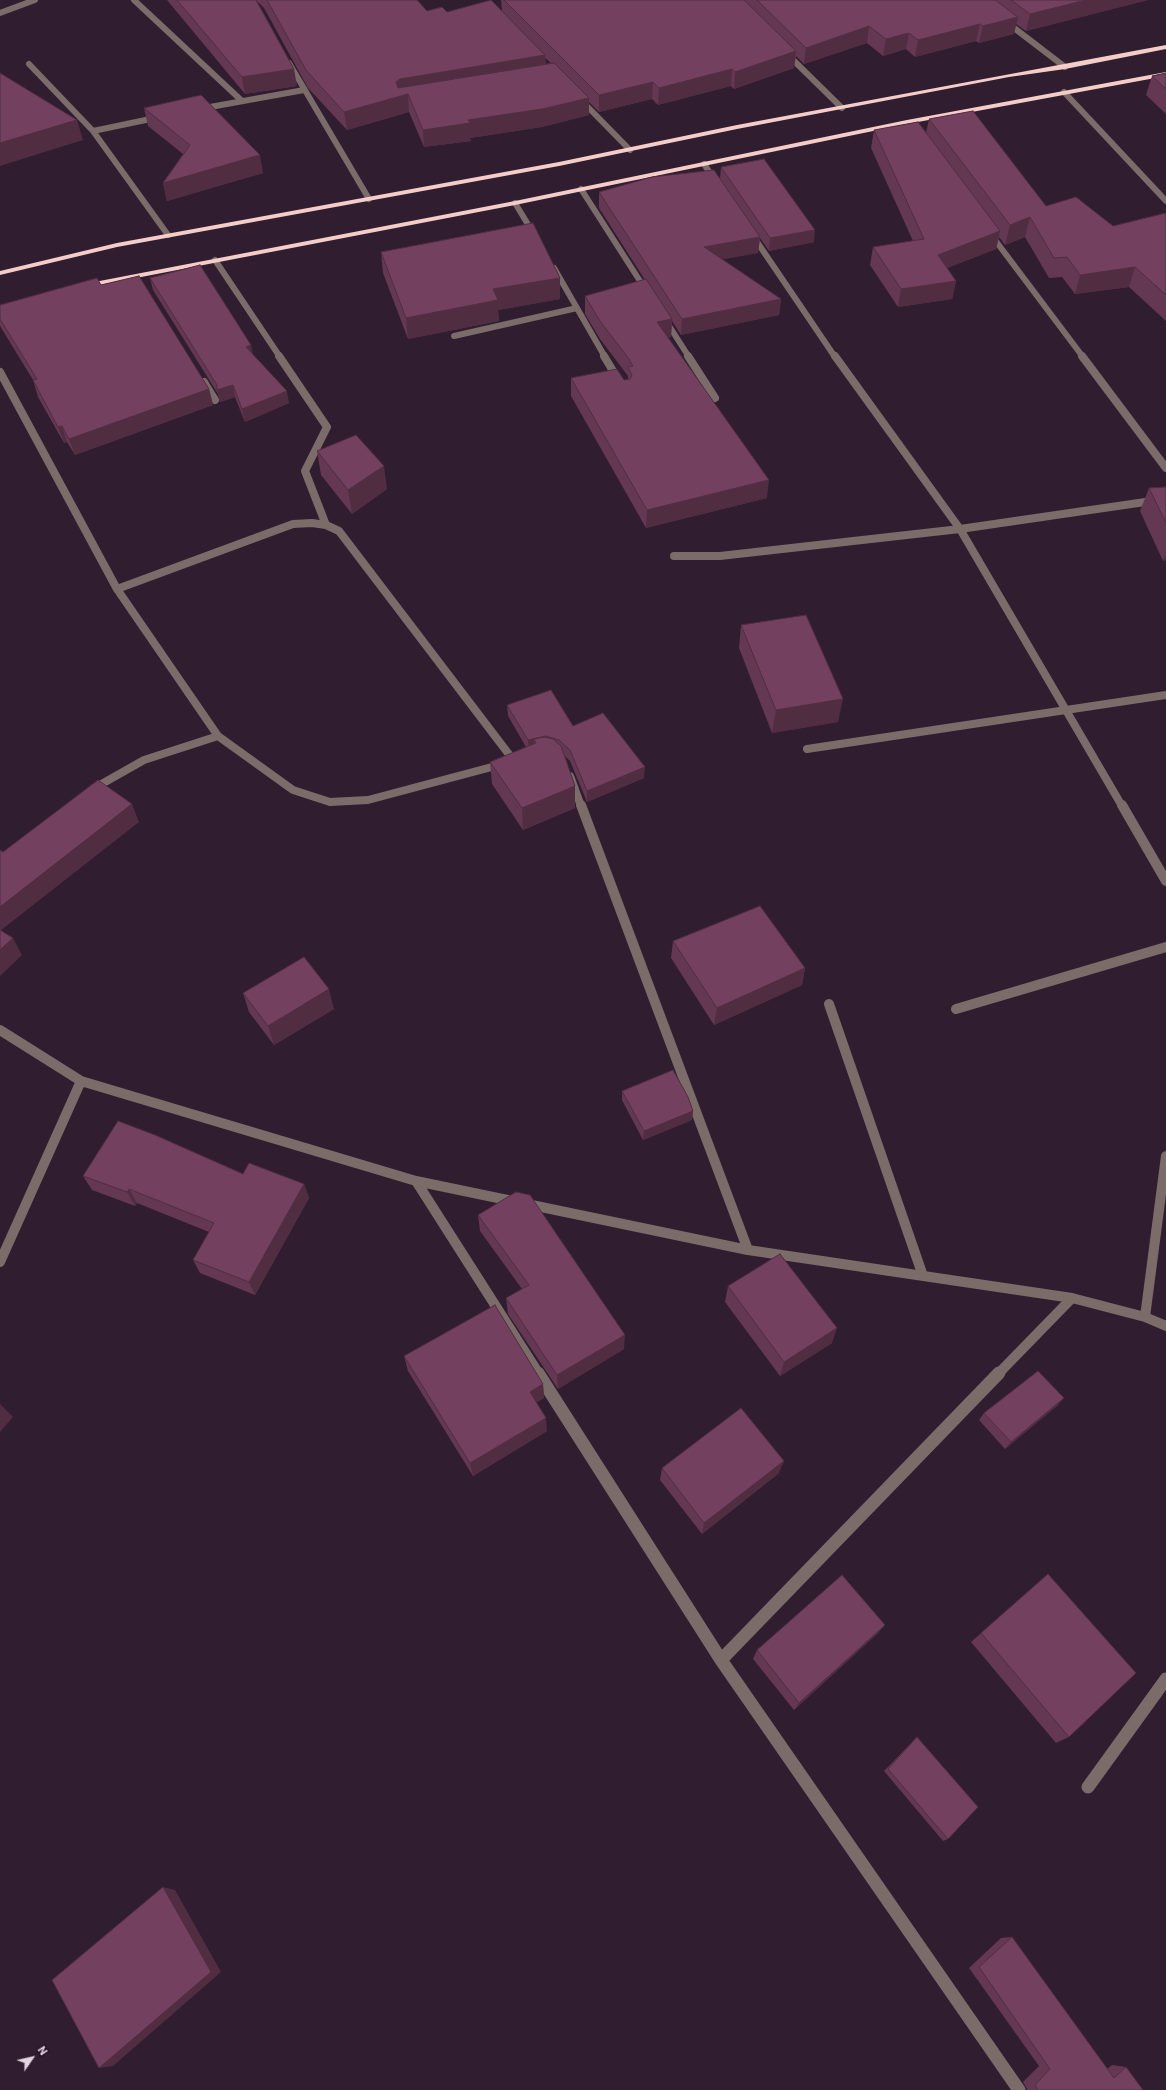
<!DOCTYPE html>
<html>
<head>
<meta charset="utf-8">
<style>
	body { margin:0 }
	#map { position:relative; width:1166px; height:2090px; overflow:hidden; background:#301d30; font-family:Roboto,sans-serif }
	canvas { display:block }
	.north { position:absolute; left:12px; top:2038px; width:40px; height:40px; -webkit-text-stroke:3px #261326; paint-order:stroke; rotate:56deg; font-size:11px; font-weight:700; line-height:16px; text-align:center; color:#e1d3e0 }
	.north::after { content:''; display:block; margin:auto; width:14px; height:18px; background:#e1d3e0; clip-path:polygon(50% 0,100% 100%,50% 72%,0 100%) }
</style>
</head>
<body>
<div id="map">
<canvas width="1166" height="2090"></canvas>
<div class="north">N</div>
</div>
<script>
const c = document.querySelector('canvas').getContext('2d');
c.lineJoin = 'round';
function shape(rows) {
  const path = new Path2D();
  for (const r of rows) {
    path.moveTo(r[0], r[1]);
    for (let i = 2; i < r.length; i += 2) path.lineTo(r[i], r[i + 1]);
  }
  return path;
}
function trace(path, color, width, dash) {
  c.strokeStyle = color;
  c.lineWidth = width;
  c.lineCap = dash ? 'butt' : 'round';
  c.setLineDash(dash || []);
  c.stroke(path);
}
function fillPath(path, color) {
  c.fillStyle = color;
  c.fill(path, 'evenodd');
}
const minorFar3 = shape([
	[134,0,241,100],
	[0,13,35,0],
	[1005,21,1065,67],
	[786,53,842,108],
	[289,63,369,199],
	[29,64,93,131,160,117],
	[1064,92,1166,201],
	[579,98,630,150],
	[199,109,304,90],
	[93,131,168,235],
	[704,164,716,182],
	[581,189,647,292],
	[515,203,535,236],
	[989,232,1083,357],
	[751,233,835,357],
	[215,260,280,357],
	[554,268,605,357],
	[664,318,689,357],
	[454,336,577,308]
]);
const minorFar2 = shape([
	[279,356,327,427,305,471,326,525],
	[604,356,619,381],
	[688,356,715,398],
	[835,356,960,529,1122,806],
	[1082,356,1166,468],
	[0,372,117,589,218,736],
	[204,382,215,400],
	[674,556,720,556,960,529,1166,499],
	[117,589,293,524,312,523,326,525,339,531,514,761],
	[807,749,1166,695],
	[570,776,581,806],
	[91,790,144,760,218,736,293,790,330,802,368,800,503,764]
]);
const minorFar1 = shape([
	[581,805,748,1250],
	[1122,805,1166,881],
	[829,1004,923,1276],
	[956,1009,1166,947],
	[0,1030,81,1081,416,1181,748,1250,1072,1298,1145,1317,1166,1326],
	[416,1181,539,1374],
	[0,1262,81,1081],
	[1145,1317,1166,1156],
	[998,1374,1072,1298]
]);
const minor = shape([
	[538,1373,721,1660,1019,2090],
	[721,1660,999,1373],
	[1088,1787,1166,1679]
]);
const highway = shape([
	[1166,45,1166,49,1065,69,1009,77,737,129,559,166,117,247,0,275,0,271,117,243,559,162,737,125,1166,45],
	[1166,72,1166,76,907,124,515,205,84,288,80,286,84,284,515,201,907,120,1166,72]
]);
const wall = shape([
	[167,0,256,0,297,86,245,94],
	[256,0,417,0,427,11,447,12,502,11,501,0,1148,0,1026,31,1016,24,1014,34,979,43,976,41,915,57,906,49,883,56,867,43,804,64,796,56,794,68,734,89,731,86,658,105,652,99,599,112,589,102,589,115,542,127,470,138,471,141,424,147,409,112,347,130,308,88,264,8],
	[545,58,551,63,546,64],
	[1166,73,1166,114,1146,95,1152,76],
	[144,108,263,173,167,201,163,183,183,154,148,126],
	[929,119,1046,206,1113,226,1166,213,1166,321,1129,287,1075,294,1062,277,1049,278,1025,237,1005,245,999,237,996,249,947,268,956,281,952,299,898,307,870,265,873,247,913,241,871,148,874,130,926,133],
	[721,167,814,242,769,251,760,238,758,253,722,259,781,299,779,315,681,335,672,321,671,337,668,338,767,498,646,528,571,396,571,378,628,380,628,376,600,339,585,314,585,296,645,280,599,208,599,192,720,179],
	[381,252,560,299,498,310,499,321,408,339,383,273],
	[150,278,253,355,289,403,245,422,235,397,220,402,218,394,153,290],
	[101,285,209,389,213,405,75,455,67,442,64,443,38,397,33,380,0,326,0,305],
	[317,451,387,489,352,514,321,475],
	[1166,487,1166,560,1163,561,1140,511,1149,488],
	[741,625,838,722,772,733,739,648],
	[507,705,573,726,644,778,587,802,570,761,565,756,575,786,575,808,523,830,492,784,490,762,526,747,508,716],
	[673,941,805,968,802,985,714,1025,671,958],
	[243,993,334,1009,274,1045,249,1012],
	[622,1091,693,1111,692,1120,643,1140,622,1100],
	[243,1174,304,1184,309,1198,255,1295,200,1273,193,1260,209,1232,137,1203,135,1206,92,1190,83,1176],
	[478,1215,624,1349,558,1389,508,1314,506,1298,522,1289,480,1231],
	[728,1286,832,1343,780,1376,725,1302],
	[404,1356,543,1384,544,1398,536,1402,547,1431,473,1476,408,1371],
	[1058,1405,1005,1449,979,1420,984,1413],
	[662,1468,779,1473,702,1534,660,1480],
	[1048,1574,1069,1737,1056,1743,971,1642],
	[885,1625,877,1634,794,1710,753,1659,757,1650],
	[917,1737,948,1839,943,1841,884,1771,913,1741],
	[1012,1937,1107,2069,1112,2065,1126,2067,1143,2090,1027,2090,1027,2089,1023,2082,1039,2066,969,1968,1001,1938]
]);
const shadedWall = shape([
	[1086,0,1148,0,1026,31,1030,14],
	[1018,17,1014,34,979,43,983,26],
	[980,24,976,41,915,57,918,40],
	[869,26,867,43,804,64,806,48],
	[909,33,906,49,883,56,886,39],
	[796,51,794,68,734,89,735,72],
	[545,55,546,72,408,95,409,112,347,130,344,112,396,82,400,79],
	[294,69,297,86,245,94,242,77],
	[732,69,731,86,658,105,659,88],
	[653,82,652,99,599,112,599,95],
	[589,98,589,115,542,127,470,138,471,141,424,147,423,130,468,120],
	[77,120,83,140,0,166,0,143],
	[260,155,263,173,167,201,163,183],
	[1030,217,1025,237,1005,245,1010,225],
	[815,230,814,242,769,251,770,238],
	[1000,231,996,249,934,273,938,255],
	[760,237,758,253,703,263,704,247],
	[1135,267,1129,287,1075,294,1080,275],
	[560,278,560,299,498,310,499,321,408,339,406,318,493,289],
	[956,281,952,299,898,307,901,289],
	[781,299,779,315,681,335,682,319],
	[672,319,671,337,657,340,657,322],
	[251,345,254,358,246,347],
	[233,385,235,397,220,402,217,390],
	[209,389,213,405,75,455,69,439],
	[287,391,289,403,245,422,242,409],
	[62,426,67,442,64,443,58,427],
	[384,466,387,489,352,514,348,490],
	[769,480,767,498,646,528,647,510],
	[1166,554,1166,560,1163,561],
	[843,699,838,722,772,733,776,710],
	[546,736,546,748,534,739,534,750,529,752,528,740],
	[645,767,644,778,587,802,587,791],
	[575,786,575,808,523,830,522,808],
	[132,804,139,822,0,931,0,907],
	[13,938,22,955,0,976,0,950],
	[805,968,802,985,714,1025,717,1008],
	[329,989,334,1009,274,1045,268,1026],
	[693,1111,692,1120,643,1140,644,1131],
	[304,1184,309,1198,255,1295,249,1282],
	[129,1189,137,1203,135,1206,127,1192],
	[837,1328,832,1343,780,1376,784,1362],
	[625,1335,624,1349,558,1389,557,1375],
	[543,1384,544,1398,531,1406,530,1392],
	[1064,1398,1058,1405,1005,1449,1011,1442],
	[0,1404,13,1417,0,1432],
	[546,1418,547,1431,473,1476,470,1463],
	[784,1461,779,1473,702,1534,704,1523],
	[885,1625,877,1634,794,1710,799,1703],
	[163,1887,175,1890,221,1972,113,2066,99,2068]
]);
const building = shape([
	[177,0,256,0,294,69,242,77,177,0],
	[267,0,417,0,427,11,442,7,447,12,491,0,545,55,400,79,396,82,398,88,554,63,589,98,542,109,468,120,470,123,423,130,408,94,344,112,306,70,267,0],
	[504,0,744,0,796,51,735,72,732,69,659,88,653,82,599,95,504,0],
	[757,0,995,0,1018,17,983,26,980,24,918,40,909,33,886,39,869,26,806,48,757,0],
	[1011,0,1086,0,1030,14,1011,0],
	[0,73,77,120,0,143,0,73],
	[1166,73,1166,89,1152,76,1166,73],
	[201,95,260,155,163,183,190,145,144,108,201,95],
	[973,111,1046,206,1076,197,1113,226,1166,213,1166,295,1135,267,1080,275,1067,257,1054,258,1030,217,1010,225,929,119,973,111],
	[918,122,1000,231,938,255,956,281,901,289,873,247,924,239,874,130,918,122],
	[764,159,815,230,770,238,721,167,764,159],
	[714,170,760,237,704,247,781,299,682,319,599,192,652,177,714,170],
	[533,223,560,278,493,289,498,300,406,318,381,252,533,223],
	[200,265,251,345,246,347,287,391,242,409,233,385,217,390,217,385,150,278,200,265],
	[139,276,209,389,69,439,62,426,58,427,33,380,37,379,0,319,0,305,97,278,101,285,139,276],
	[646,279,672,319,657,322,769,480,647,510,571,378,617,369,624,380,630,379,632,375,628,367,633,366,629,359,600,321,585,296,646,279],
	[356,435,384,466,348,490,317,451,356,435],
	[1166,487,1166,523,1149,488,1166,487],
	[806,615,843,699,776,710,741,625,806,615],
	[551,690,573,726,603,713,645,767,587,791,570,750,559,740,546,736,528,740,507,705,551,690],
	[544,737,553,739,561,746,575,786,522,808,490,762,536,743,534,739,544,737],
	[98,780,132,804,0,907,0,850,3,852,98,780],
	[760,906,805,968,717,1008,673,941,760,906],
	[0,930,13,938,0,950,0,930],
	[304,957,329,989,268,1026,243,993,304,957],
	[673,1070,688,1097,693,1111,644,1131,622,1091,673,1070],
	[118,1121,155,1135,243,1174,249,1163,304,1184,249,1282,193,1260,214,1223,129,1189,127,1192,83,1176,118,1121],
	[516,1192,530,1195,625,1335,557,1375,506,1298,529,1285,478,1215,516,1192],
	[780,1254,837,1328,784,1362,728,1286,780,1254],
	[495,1305,543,1384,530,1392,546,1418,470,1463,404,1356,495,1305],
	[1038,1371,1064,1398,1011,1442,984,1413,1038,1371],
	[741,1408,784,1461,704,1523,662,1468,741,1408],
	[1048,1574,1136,1673,1069,1737,981,1633,1048,1574],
	[842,1575,885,1625,799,1703,757,1650,842,1575],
	[917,1737,978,1807,948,1839,888,1769,917,1737],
	[163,1887,211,1972,99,2068,52,1980,163,1887],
	[1012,1937,1114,2078,1126,2067,1143,2090,1038,2090,1035,2085,1050,2069,979,1967,1012,1937]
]);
trace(minorFar3, '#7b6b69', 6);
trace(minorFar2, '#7b6b69', 8);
trace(minorFar1, '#7b6b69', 10);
trace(minor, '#7b6b69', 13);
fillPath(highway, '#f5cdc8');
fillPath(wall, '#643752');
fillPath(shadedWall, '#512d42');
fillPath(building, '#74405f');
trace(building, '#512d42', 1);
</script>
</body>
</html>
